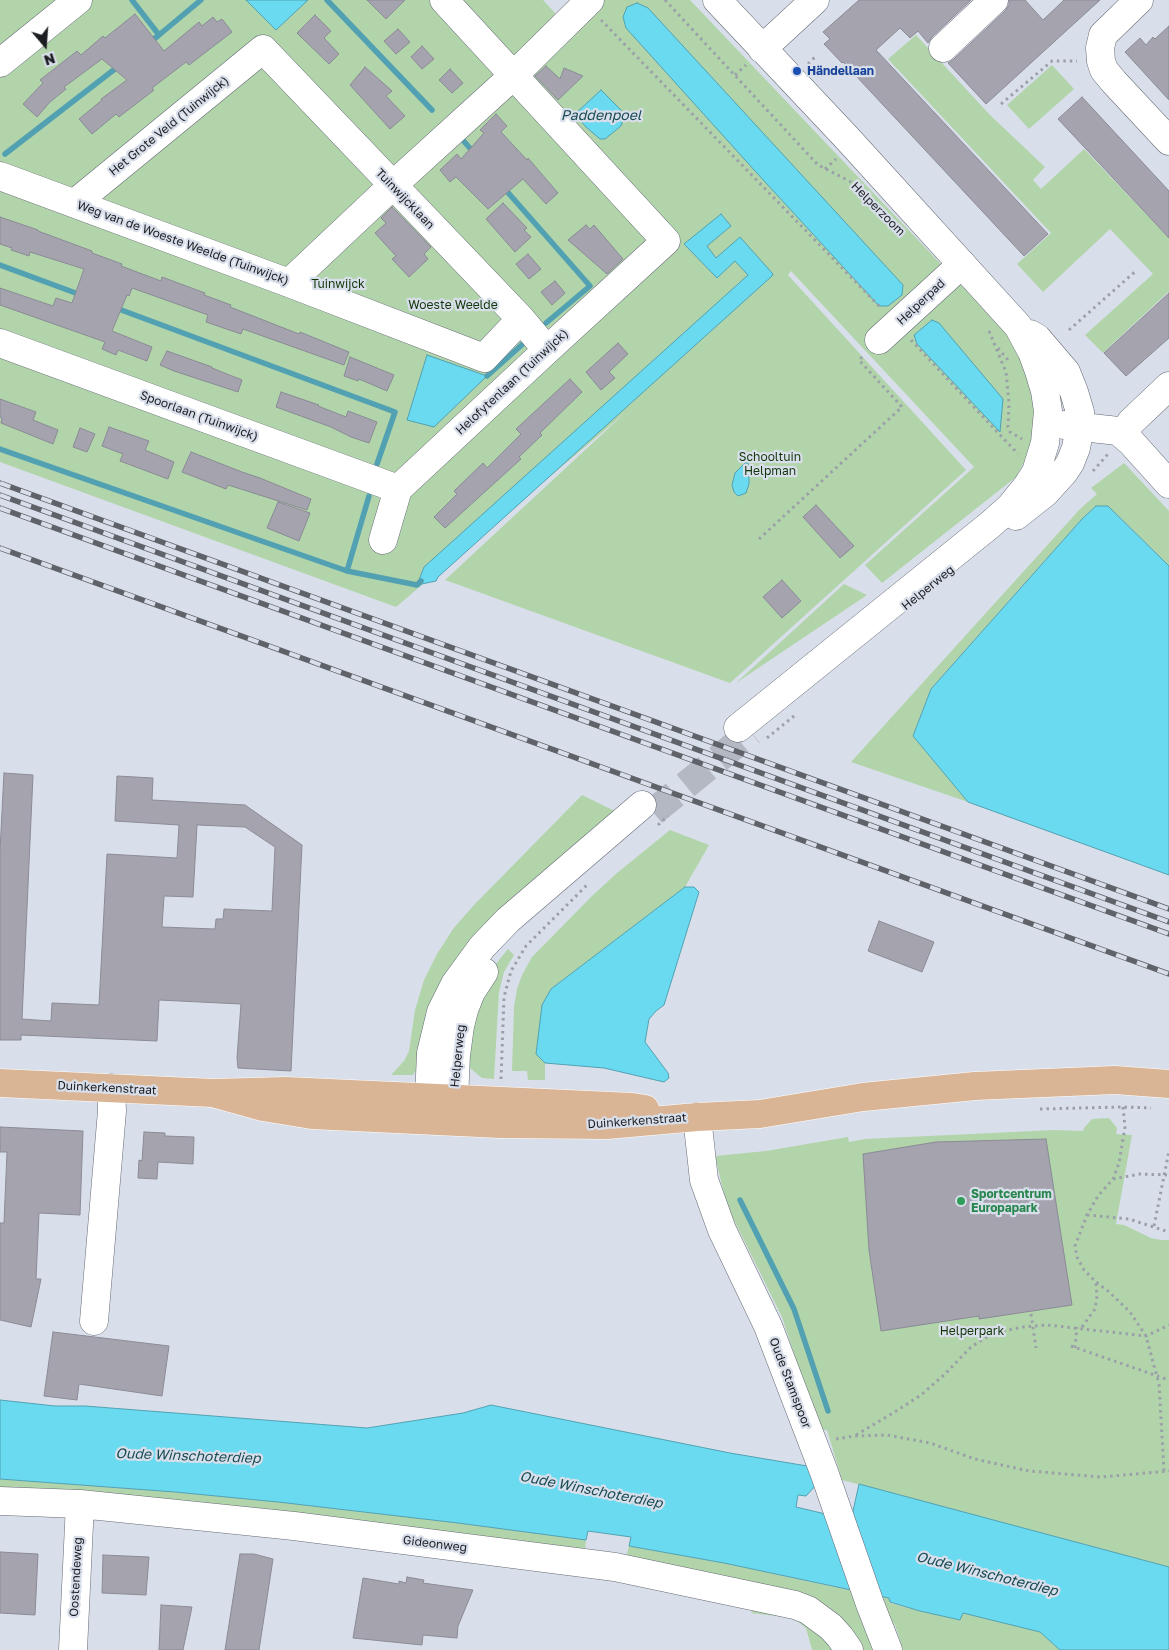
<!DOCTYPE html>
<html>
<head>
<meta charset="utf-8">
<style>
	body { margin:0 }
	#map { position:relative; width:1169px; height:1650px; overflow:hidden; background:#d9dfea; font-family:"Golos Text",sans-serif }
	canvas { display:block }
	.north { position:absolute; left:20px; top:20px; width:50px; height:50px; -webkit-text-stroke:4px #d9dfea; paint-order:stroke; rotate:162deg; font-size:14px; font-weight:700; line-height:20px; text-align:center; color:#1b1d21 }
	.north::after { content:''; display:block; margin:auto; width:18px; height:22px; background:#1b1d21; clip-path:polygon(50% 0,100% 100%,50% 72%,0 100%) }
</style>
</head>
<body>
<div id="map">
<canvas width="1169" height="1650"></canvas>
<div class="north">N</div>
</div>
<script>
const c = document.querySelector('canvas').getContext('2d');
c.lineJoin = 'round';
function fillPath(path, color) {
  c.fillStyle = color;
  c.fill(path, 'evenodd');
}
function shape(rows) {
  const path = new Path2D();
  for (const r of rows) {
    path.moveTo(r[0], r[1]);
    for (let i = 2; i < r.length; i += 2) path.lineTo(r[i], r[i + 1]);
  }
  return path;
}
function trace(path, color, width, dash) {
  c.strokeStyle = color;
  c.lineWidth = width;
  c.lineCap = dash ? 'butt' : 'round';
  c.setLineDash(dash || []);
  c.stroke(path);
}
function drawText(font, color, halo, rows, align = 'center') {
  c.font = font + ' "Golos Text",sans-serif';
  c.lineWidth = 4.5;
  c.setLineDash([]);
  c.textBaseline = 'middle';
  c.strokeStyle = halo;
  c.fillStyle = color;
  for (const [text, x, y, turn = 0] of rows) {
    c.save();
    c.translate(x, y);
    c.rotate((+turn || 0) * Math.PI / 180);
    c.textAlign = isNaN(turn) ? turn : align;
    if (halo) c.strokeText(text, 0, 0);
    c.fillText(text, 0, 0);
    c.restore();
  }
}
const green = shape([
	[0,0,543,0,568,27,596,0,690,0,1014,341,1030,368,1036,418,1030,451,1016,477,882,583,865,565,974,467,791,271,788,275,966,470,730,683,445,580,625,413,396,607,0,462],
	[939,323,1000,417,1000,431],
	[916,35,990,115,1045,167,1033,180,1041,189,1084,149,1169,238,1169,293,1168,292,1103,353,1085,335,1153,274,1110,229,1043,292,1017,264,1051,233,888,59],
	[1052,65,1074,89,1029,129,1007,105],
	[1124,463,1169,511,1169,566,1108,506,1096,506,1082,519,931,689,913,736,968,802,851,762,1080,509,1097,494,1091,488],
	[844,584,867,595,736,683],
	[582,795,623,815,490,925,420,1064,413,1075,391,1075,404,1061,409,1051,415,1010,424,980,437,954,453,929,473,906],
	[670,830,709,845,685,887,551,989,536,1054,545,1063,545,1080,528,1080,527,1071,512,1071,514,1007,517,989,522,975,532,957,592,896,617,873],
	[508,949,514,955,504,972,499,992,494,1079,482,1078,471,1069,464,1057,487,975],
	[1109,1118,1117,1128,1116,1134,1132,1135,1116,1224,1124,1225,1151,1238,1161,1240,1169,1240,1169,1567,842,1480,827,1430,822,1430,817,1425,782,1317,727,1206,715,1156,766,1151,848,1137,849,1142,865,1139,1055,1130,1083,1131,1084,1128,1092,1119],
	[0,1479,175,1492,278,1502,458,1523,586,1540,585,1549,0,1490],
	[629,1546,724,1563,858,1592,881,1650,862,1650,853,1637,625,1561],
	[878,1596,889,1598,890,1603,920,1611,960,1620,963,1613,1040,1632,1060,1650,903,1650,895,1625,886,1615],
	[761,1605,801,1614,835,1650,812,1650,806,1628,793,1618,751,1613,753,1610]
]);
const water = shape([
	[246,0,308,0,276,30,246,0],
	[637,3,648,8,903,285,902,295,888,306,879,306,755,171,626,28,623,17,627,7,637,3],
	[601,90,621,110,624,118,621,126,605,139,600,139,586,127,575,114,601,90],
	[721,214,731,226,707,246,716,258,740,237,773,274,772,276,438,577,436,581,417,585,424,567,748,275,735,261,717,278,684,244,721,214],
	[932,320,939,323,1003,399,1000,432,917,344,914,335,932,320],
	[427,355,487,376,434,427,407,420,427,355],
	[745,463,748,463,749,468,749,484,746,493,738,496,734,492,732,485,735,473,745,463],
	[1096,506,1108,506,1169,566,1169,875,968,802,913,736,931,689,1082,519,1096,506],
	[685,887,694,887,699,892,664,1005,656,1011,649,1019,645,1042,668,1073,669,1078,664,1082,604,1068,545,1063,536,1054,542,1005,551,989,685,887],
	[0,1400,55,1406,85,1406,367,1428,463,1413,491,1405,730,1453,813,1467,817,1484,806,1496,798,1495,796,1507,851,1520,859,1484,1169,1567,1169,1650,1060,1650,1040,1632,963,1613,960,1620,920,1611,890,1602,889,1598,724,1563,629,1546,631,1537,588,1531,586,1540,458,1523,278,1502,175,1492,0,1479,0,1400]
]);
const stream = shape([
	[132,0,159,35,149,43],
	[327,0,432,110],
	[159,35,201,0],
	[461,138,475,154],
	[5,154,120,65],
	[504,188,590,286,546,323],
	[0,265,81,295],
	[116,308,395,412,377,464],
	[487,376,525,342],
	[0,449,347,571,417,585,421,581],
	[347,571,369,496],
	[740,1200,794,1309,828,1411]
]);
const building = shape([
	[367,0,405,0,386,19,367,0],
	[859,0,971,0,932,37,928,43,918,31,910,38,900,28,876,50,1048,234,1024,256,843,62,842,63,824,44,830,39,823,32,859,0],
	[1009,0,1025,0,1043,20,1064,0,1100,0,986,104,948,63,954,59,1005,11,1009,5,1009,0],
	[135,14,164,51,199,22,202,26,213,17,217,22,222,19,232,32,189,65,186,62,152,88,154,90,119,117,116,114,92,134,79,119,102,100,101,99,127,80,102,59,64,87,66,89,50,102,37,117,23,104,43,83,40,80,77,51,81,55,103,36,105,38,135,14],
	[315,15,331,31,324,38,339,54,329,64,297,33,315,15],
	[1169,26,1169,100,1125,52,1140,38,1146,45,1153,37,1155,39,1169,26],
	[398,29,410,42,396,54,384,41,398,29],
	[422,46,434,59,422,69,411,57,422,46],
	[546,66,560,79,564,68,583,76,558,100,535,76,546,66],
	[365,67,392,91,386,96,405,116,390,129,350,85,365,67],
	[450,69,463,83,452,93,439,80,450,69],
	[1082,97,1169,191,1169,238,1058,119,1082,97],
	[496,114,507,126,501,132,527,160,528,158,558,193,546,204,523,179,488,209,456,177,450,182,440,170,457,154,461,159,484,133,480,130,496,114],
	[503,203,527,228,524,230,531,237,515,252,486,219,503,203],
	[392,207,431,247,424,254,428,259,409,277,392,259,396,256,375,233,386,223,381,218,392,207],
	[0,217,38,230,38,231,92,251,92,253,122,264,121,266,161,281,162,277,205,293,204,295,231,305,230,307,299,334,300,332,349,352,344,365,243,329,241,334,206,322,208,315,132,288,129,296,127,295,112,331,152,347,147,361,118,350,116,355,102,349,105,342,0,305,0,288,53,306,56,298,72,303,84,269,30,252,29,256,11,250,12,248,0,244,0,217],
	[586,225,590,229,594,225,623,259,607,274,568,240,586,225],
	[528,254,541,269,529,279,516,264,528,254],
	[555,281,565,293,552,305,541,292,555,281],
	[1169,293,1169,338,1126,376,1104,353,1169,293],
	[618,343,628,354,609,372,615,378,601,390,586,372,618,343],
	[167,351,212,367,212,368,242,380,238,392,174,371,160,365,167,351],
	[350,357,394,375,387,391,359,379,358,381,344,376,350,357],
	[570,379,582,392,540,433,542,435,519,457,521,459,445,528,434,517,457,494,454,491,483,463,487,468,521,434,516,429,570,379],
	[281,392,319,405,318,406,346,417,348,411,377,422,369,443,351,437,331,427,276,407,281,392],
	[0,399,36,412,33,420,58,430,53,444,1,423,2,418,0,417,0,399],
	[109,427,149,441,145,450,174,462,168,479,120,461,123,454,102,446,109,427],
	[80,428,95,434,87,452,73,447,80,428],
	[191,452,242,472,260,478,311,499,307,510,228,485,226,489,182,472,191,452],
	[278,502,310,513,299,541,267,528,278,502],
	[816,505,854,546,840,558,803,517,816,505],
	[782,580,801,601,782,618,763,597,782,580],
	[4,773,33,775,22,1019,51,1021,52,1003,99,1005,107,854,177,858,179,825,115,821,117,776,153,778,152,800,245,805,302,845,291,1071,238,1068,237,1058,241,1004,159,1000,157,1041,21,1035,21,1040,0,1040,0,851,4,773],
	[197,825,245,827,275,847,272,911,224,909,223,919,216,919,215,929,162,927,164,896,193,897,197,825],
	[879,921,934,942,922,972,868,951,879,921],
	[0,1127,83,1131,80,1215,39,1213,36,1279,41,1279,31,1327,0,1320,0,1223,4,1223,7,1152,0,1152,0,1127],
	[144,1132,165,1133,165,1136,194,1137,193,1164,158,1162,157,1179,138,1178,139,1160,142,1161,144,1132],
	[1046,1139,1072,1305,979,1319,979,1316,881,1331,869,1250,863,1154,936,1142,1046,1139],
	[53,1332,169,1346,162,1396,79,1384,77,1400,44,1396,53,1332],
	[0,1552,38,1554,35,1615,0,1613,0,1552],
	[240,1554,254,1554,273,1559,259,1650,225,1650,240,1554],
	[103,1555,149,1557,146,1595,102,1593,103,1555],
	[407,1577,424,1580,423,1583,473,1590,458,1626,457,1638,423,1635,422,1645,353,1638,363,1578,399,1584,399,1581,406,1583,407,1577],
	[161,1605,192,1607,183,1650,159,1650,161,1605]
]);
const minorTunnel = shape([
	[653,812,751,732]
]);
const path = shape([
	[665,0,818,165,855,184],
	[601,20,881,308],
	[808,64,815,57],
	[735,75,746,65],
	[1001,104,1052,61,1077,61],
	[825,169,836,159],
	[1069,330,1137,270],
	[989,331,1006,372,1009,403,1008,427,1010,432,1022,439],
	[911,340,1018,454],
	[998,348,1008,360],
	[1093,471,1108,454],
	[759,539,902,407,859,360,863,356],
	[767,738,794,716],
	[658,825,668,816],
	[501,1079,504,997,511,971,526,946,588,884],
	[1123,1107,1125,1127,1119,1163,1113,1179,1098,1196,1087,1215,1075,1246,1077,1257,1084,1270,1096,1282,1108,1291,1130,1312,1146,1336,1159,1384,1164,1471],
	[1040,1109,1123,1107,1151,1108],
	[1113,1179,1140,1174,1169,1175],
	[1087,1215,1129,1219,1169,1232],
	[1154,1226,1169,1151],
	[1031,1314,1036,1348],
	[1082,1327,1095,1309,1097,1296,1096,1283],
	[1071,1346,1169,1380],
	[1075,1348,1077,1327],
	[856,1435,893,1413,921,1395,944,1375,971,1347,993,1333,1023,1327,1047,1325,1146,1336,1169,1325],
	[836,1439,854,1436,887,1435,930,1443,975,1459,1029,1471,1101,1477,1169,1471]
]);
const minor = shape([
	[717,0,847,138,1018,326,1032,352,1039,371,1045,391,1048,411,1045,443,1036,472,1027,486,1010,507,991,524,738,728],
	[1139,0,1103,35,1100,48,1101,61,1104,70,1114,82,1169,141],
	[943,48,994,0],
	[762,49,815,0],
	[0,63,78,0],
	[0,176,289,283,484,358,521,319],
	[75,203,263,49,521,319,547,350],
	[289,283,392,186,514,75,590,0],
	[879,340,962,264],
	[0,343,398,489],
	[1064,425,1118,431,1131,442,1169,484],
	[1123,434,1131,422,1169,386],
	[1016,516,1045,493,1064,472,1070,463,1076,448,1080,426,1080,412,1074,392,1066,372,1037,338,1030,334],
	[383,540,398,489,547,350,666,241,444,0],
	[697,1117,704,1180,722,1230,768,1326,824,1472,870,1604,888,1650],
	[438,1119,429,1098,431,1053,441,1012,455,984,482,947,508,920,642,805],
	[440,1119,454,1099,456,1055,460,1026,464,1010,471,992,484,972],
	[94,1321,112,1111,111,1088],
	[0,1501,80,1504,294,1526,615,1567,795,1605,808,1610,831,1627,840,1637,849,1650],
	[73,1650,80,1504]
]);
const major = shape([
	[0,1083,213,1093,286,1091,632,1107,645,1109],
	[213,1093,263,1107,312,1115,500,1124,607,1125,697,1117,760,1114,863,1097,975,1086,1115,1080,1169,1084]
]);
const rail = shape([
	[0,483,1169,909],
	[0,495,1169,922],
	[0,508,1169,934],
	[0,548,1169,974]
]);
const markers = [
	[797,71,5,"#1a4fb4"],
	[961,1201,5,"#2e9e5b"]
];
const transitNames = [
	["Händellaan",807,71]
];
const streetNames = [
	["Het Grote Veld (Tuinwijck)",169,126,-39],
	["Tuinwijcklaan",405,199,46],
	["Helperzoom",878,209,45],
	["Weg van de Woeste Weelde (Tuinwijck)",183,243,20],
	["Helperpad",921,302,-43],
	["Helofytenlaan (Tuinwijck)",512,382,-43],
	["Spoorlaan (Tuinwijck)",199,416,20],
	["Helperweg",928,588,-39],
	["Helperweg",458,1056,-84],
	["Duinkerkenstraat",107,1088,3],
	["Duinkerkenstraat",637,1121,-4],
	["Oude Stamspoor",790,1383,69],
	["Gideonweg",435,1544,7],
	["Oostendeweg",76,1577,-87]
];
const parkNames = [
	["Tuinwijck",338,284],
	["Woeste Weelde",453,305],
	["Schooltuin",770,457],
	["Helpman",770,471],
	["Helperpark",972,1331]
];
const leisureNames = [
	["Sportcentrum",971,1194],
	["Europapark",971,1208]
];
const waterNames = [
	["Paddenpoel",601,116],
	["Oude Winschoterdiep",188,1456,2],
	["Oude Winschoterdiep",591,1490,11],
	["Oude Winschoterdiep",987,1574,14]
];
fillPath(green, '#b2d4aa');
fillPath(water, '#69daf0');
trace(water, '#52a1b2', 1);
trace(stream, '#52a1b2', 5.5);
fillPath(building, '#a4a3ae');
trace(building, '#8b8b96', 1);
trace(minorTunnel, '#b3b8c2', 28, [28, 14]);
trace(minor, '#656a74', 29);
trace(major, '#fff', 29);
trace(path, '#9ba0a8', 3, [2.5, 4]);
trace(minor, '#fff', 28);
trace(major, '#d9b596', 28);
trace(rail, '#5f6369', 5.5);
trace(rail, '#d9dfea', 4, [11]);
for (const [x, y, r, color] of markers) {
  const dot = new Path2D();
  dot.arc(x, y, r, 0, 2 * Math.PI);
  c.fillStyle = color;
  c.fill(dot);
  trace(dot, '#d9dfea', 2);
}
drawText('bold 12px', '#164399', '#d9dfea', transitNames, 'left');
drawText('12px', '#1b1d21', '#d9dfea', streetNames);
drawText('12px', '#123609', '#d9dfea', parkNames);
drawText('bold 12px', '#27864d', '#d9dfea', leisureNames, 'left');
drawText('italic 14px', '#174a53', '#d9dfea', waterNames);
</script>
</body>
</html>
